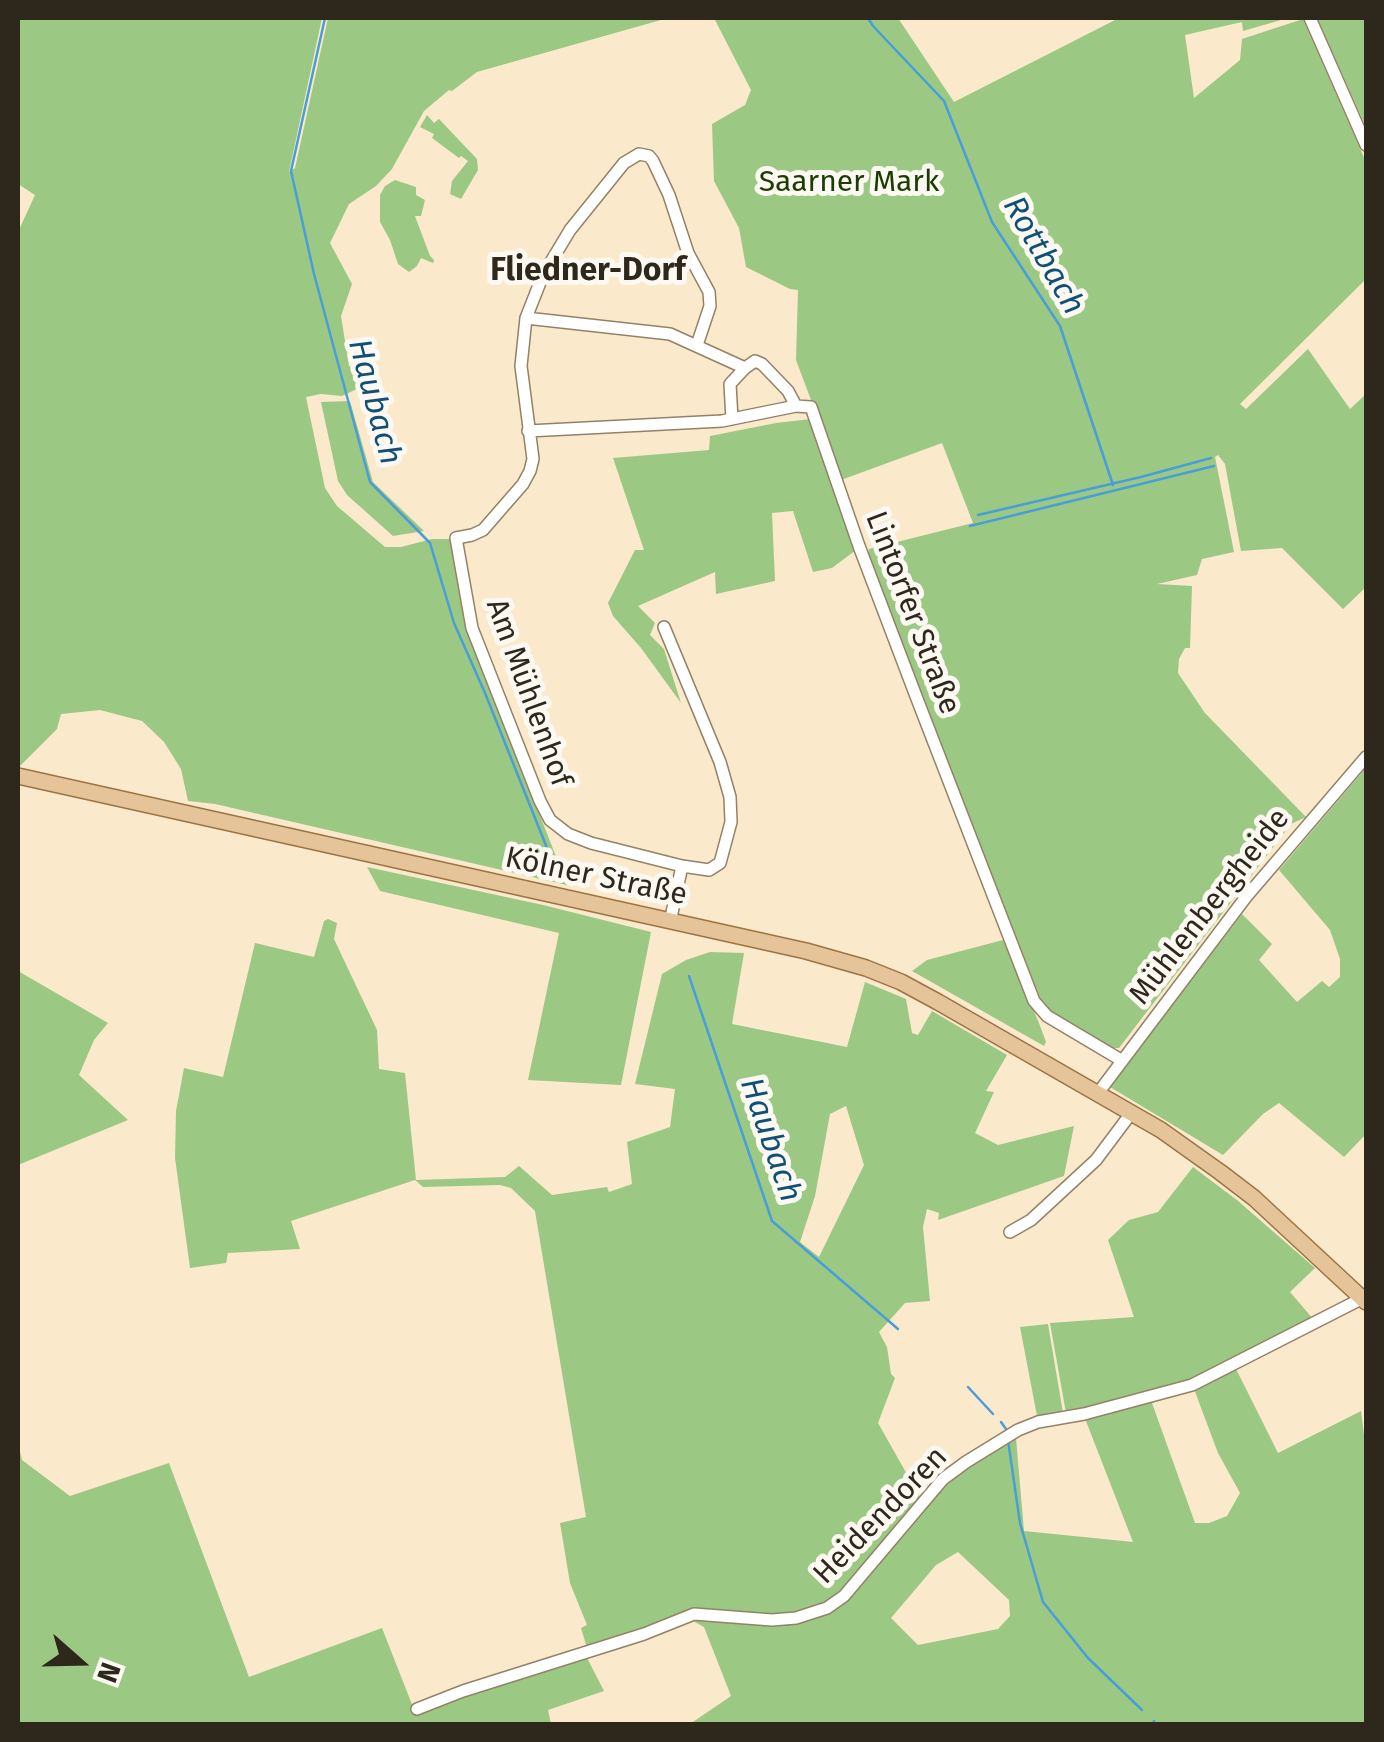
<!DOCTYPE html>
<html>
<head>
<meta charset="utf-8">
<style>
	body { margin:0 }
	#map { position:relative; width:1384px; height:1742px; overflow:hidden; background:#fbe9cc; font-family:"Fira Sans",sans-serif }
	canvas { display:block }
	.frame { position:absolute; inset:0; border:20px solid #2e271c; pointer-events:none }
	.north { position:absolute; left:30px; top:1612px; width:100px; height:100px; -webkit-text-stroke:8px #fcf8f2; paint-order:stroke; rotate:110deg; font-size:28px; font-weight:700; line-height:40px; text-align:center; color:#2e271c }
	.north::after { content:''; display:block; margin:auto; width:35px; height:45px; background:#2e271c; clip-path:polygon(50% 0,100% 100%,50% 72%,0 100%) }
</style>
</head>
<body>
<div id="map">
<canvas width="1384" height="1742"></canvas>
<div class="frame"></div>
<div class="north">N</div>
</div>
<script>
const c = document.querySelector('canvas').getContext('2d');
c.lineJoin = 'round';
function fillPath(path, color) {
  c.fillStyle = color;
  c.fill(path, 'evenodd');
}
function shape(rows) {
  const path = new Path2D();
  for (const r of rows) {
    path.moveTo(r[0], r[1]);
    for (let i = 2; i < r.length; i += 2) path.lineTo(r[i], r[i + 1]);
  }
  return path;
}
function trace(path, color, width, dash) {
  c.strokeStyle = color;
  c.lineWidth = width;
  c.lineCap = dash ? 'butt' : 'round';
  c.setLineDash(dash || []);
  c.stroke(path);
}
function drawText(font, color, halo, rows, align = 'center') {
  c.font = font + ' "Fira Sans",sans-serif';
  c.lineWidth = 10;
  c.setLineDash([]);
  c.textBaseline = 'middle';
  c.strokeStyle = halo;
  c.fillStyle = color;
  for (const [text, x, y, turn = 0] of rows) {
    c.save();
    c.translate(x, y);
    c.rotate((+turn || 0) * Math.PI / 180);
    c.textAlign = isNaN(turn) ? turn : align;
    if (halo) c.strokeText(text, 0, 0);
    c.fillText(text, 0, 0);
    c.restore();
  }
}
const green = shape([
	[21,18,322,18,289,172,295,168,328,18,668,18,477,72,452,91,449,90,424,111,392,169,376,186,349,204,330,243,352,284,341,316,349,366,365,372,359,388,342,396,321,394,306,397,325,488,337,506,385,547,401,547,432,539,450,539,471,638,567,885,215,804,188,801,181,769,164,742,142,721,100,710,61,714,57,729,20,766,18,765,18,232,35,195,18,184,18,19],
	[714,18,898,18,954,102,1119,18,1288,18,1243,31,1242,22,1185,35,1194,98,1240,60,1242,39,1303,19,1366,162,1366,279,1240,404,1246,409,1308,349,1350,409,1366,394,1366,587,1343,609,1282,548,1241,551,1225,464,1218,455,1215,457,1234,552,1202,559,1197,575,1157,584,1192,586,1190,648,1185,648,1179,659,1178,673,1205,713,1306,817,1291,824,1119,1048,1112,1048,1052,1013,1043,1005,969,820,867,557,869,549,973,523,942,443,841,480,796,360,798,290,790,289,746,267,739,228,714,181,712,124,745,105,751,90],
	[1317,18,1366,18,1366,127,1330,47],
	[427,115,434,123,439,119,477,159,478,170,461,199,450,194,452,181,468,161,461,156,459,158,432,138,434,134,420,127],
	[395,180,416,187,416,195,425,200,421,216,415,216,430,256,434,260,433,263,421,258,417,266,409,272,398,264,390,240,380,222,380,195,385,186],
	[350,401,373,482,424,531,393,536,347,495,338,481,321,402],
	[811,419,842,517,856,550,832,568,813,572,793,511,772,513,775,581,716,594,715,572,638,606,655,623,650,635,664,649,681,703,641,648,613,616,608,603,635,550,644,550,613,458,709,450,710,436,776,423],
	[1366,768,1366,1134,1344,1157,1279,1103,1263,1114,1223,1155,1110,1087,1242,914,1272,944,1259,960,1297,1002,1322,981,1329,987,1340,977,1340,959,1330,930,1279,870],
	[367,867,543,905,651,932,621,1085,528,1080,559,933,380,891],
	[328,919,337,923,334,939,377,1030,379,1069,405,1073,416,1180,505,1177,519,1166,552,1195,607,1187,609,1192,632,1184,627,1142,670,1127,675,1089,635,1084,662,974,686,960,710,952,744,953,732,1024,847,1047,865,982,906,999,912,1033,918,1035,932,1011,1007,1055,986,1091,994,1092,975,1133,998,1145,1074,1126,1064,1176,938,1220,939,1213,927,1209,923,1227,930,1301,905,1303,879,1332,887,1347,891,1374,895,1378,878,1423,921,1499,949,1479,1016,1438,1024,1531,1133,1542,1084,1416,1066,1413,1050,1323,1134,1317,1108,1240,1129,1220,1158,1212,1193,1167,1237,1200,1315,1268,1290,1292,1314,1320,1235,1367,1278,1453,1361,1411,1366,1451,1366,1724,690,1724,731,1696,704,1627,693,1621,623,1634,587,1648,581,1628,587,1625,570,1583,560,1523,586,1517,535,1211,511,1188,500,1185,423,1187,415,1180,291,1221,300,1249,228,1253,226,1263,190,1268,175,1158,176,1111,184,1068,223,1077,255,943,314,957,324,921],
	[846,1106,864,1165,819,1257,800,1242,815,1196,830,1114],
	[1194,1389,1218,1453,1240,1493,1227,1516,1209,1523,1195,1523,1152,1403],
	[958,1552,1009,1600,1010,1616,998,1629,918,1645,891,1618,936,1565],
	[1003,940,1039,1023,1046,1042,1044,1046,912,971,927,960],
	[18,971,108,1023,94,1040,79,1075,128,1120,18,1165],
	[1048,1324,1063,1413,1037,1416,1020,1327],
	[18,1443,22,1460,70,1496,169,1463,249,1677,382,1628,413,1707,583,1650,604,1691,548,1710,551,1724,18,1724]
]);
const stream = shape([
	[325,18,291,171,314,274,370,482,430,543,454,623,485,693,559,878],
	[868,18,873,26,944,101,992,222,1060,326,1113,485],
	[978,515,1141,477,1211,458],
	[970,526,1214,466],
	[689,976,772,1221,898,1329],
	[968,1387,993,1414],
	[1001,1422,1006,1429],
	[1008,1440,1020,1523,1043,1602,1088,1658,1142,1710],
	[1153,1724,1154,1721]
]);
const minor = shape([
	[1310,18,1366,145],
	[526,318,670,334,745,368,755,361,762,364,788,391,796,406],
	[732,419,730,384,745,368],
	[528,431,722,421,796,406,811,407,859,546,914,691,1034,1001,1047,1016,1121,1060],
	[664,627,720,762,730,797,731,822,720,863,709,870,682,866],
	[670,922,682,866,591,843,568,834,550,820,540,801,472,628,456,538,472,535,483,530,523,484,530,471,533,459,521,366,526,318,543,275,570,230,624,163,639,154,649,156,653,161,669,195,688,253,709,292,710,306,697,345],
	[1098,1093,1246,897,1366,757],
	[1010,1232,1031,1220,1096,1160,1132,1112],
	[417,1709,463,1691,644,1634,694,1614,772,1620,796,1618,827,1608,844,1596,943,1479,966,1462,1018,1430,1038,1422,1084,1414,1192,1385,1363,1298]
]);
const major = shape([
	[18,776,806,951,866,968,901,982,938,1002,1161,1130,1220,1172,1254,1198,1366,1302]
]);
const parkNames = [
	["Saarner Mark",849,183]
];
const streetNames = [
	["Lintorfer Straße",912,613,69],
	["Am Mühlenhof",528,693,70],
	["Kölner Straße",596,877,12],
	["Mühlenbergheide",1210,907,-52],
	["Heidendoren",881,1516,-46]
];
const waterNames = [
	["Rottbach",1043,256,60],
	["Haubach",374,402,75],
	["Haubach",770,1140,71]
];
const neighbourhoodNames = [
	["Fliedner-Dorf",588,271]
];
fillPath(green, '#9bc983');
trace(stream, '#499eda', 2.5);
trace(minor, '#928267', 14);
trace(major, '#9b7442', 18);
trace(minor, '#fff', 11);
trace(major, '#e6c49a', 15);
drawText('30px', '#1b3c03', '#fcf8f2', parkNames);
drawText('30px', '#2e271c', '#fcf8f2', streetNames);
drawText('italic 32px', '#105078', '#fcf8f2', waterNames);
drawText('bold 32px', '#2e271c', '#fcf8f2', neighbourhoodNames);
</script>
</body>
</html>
